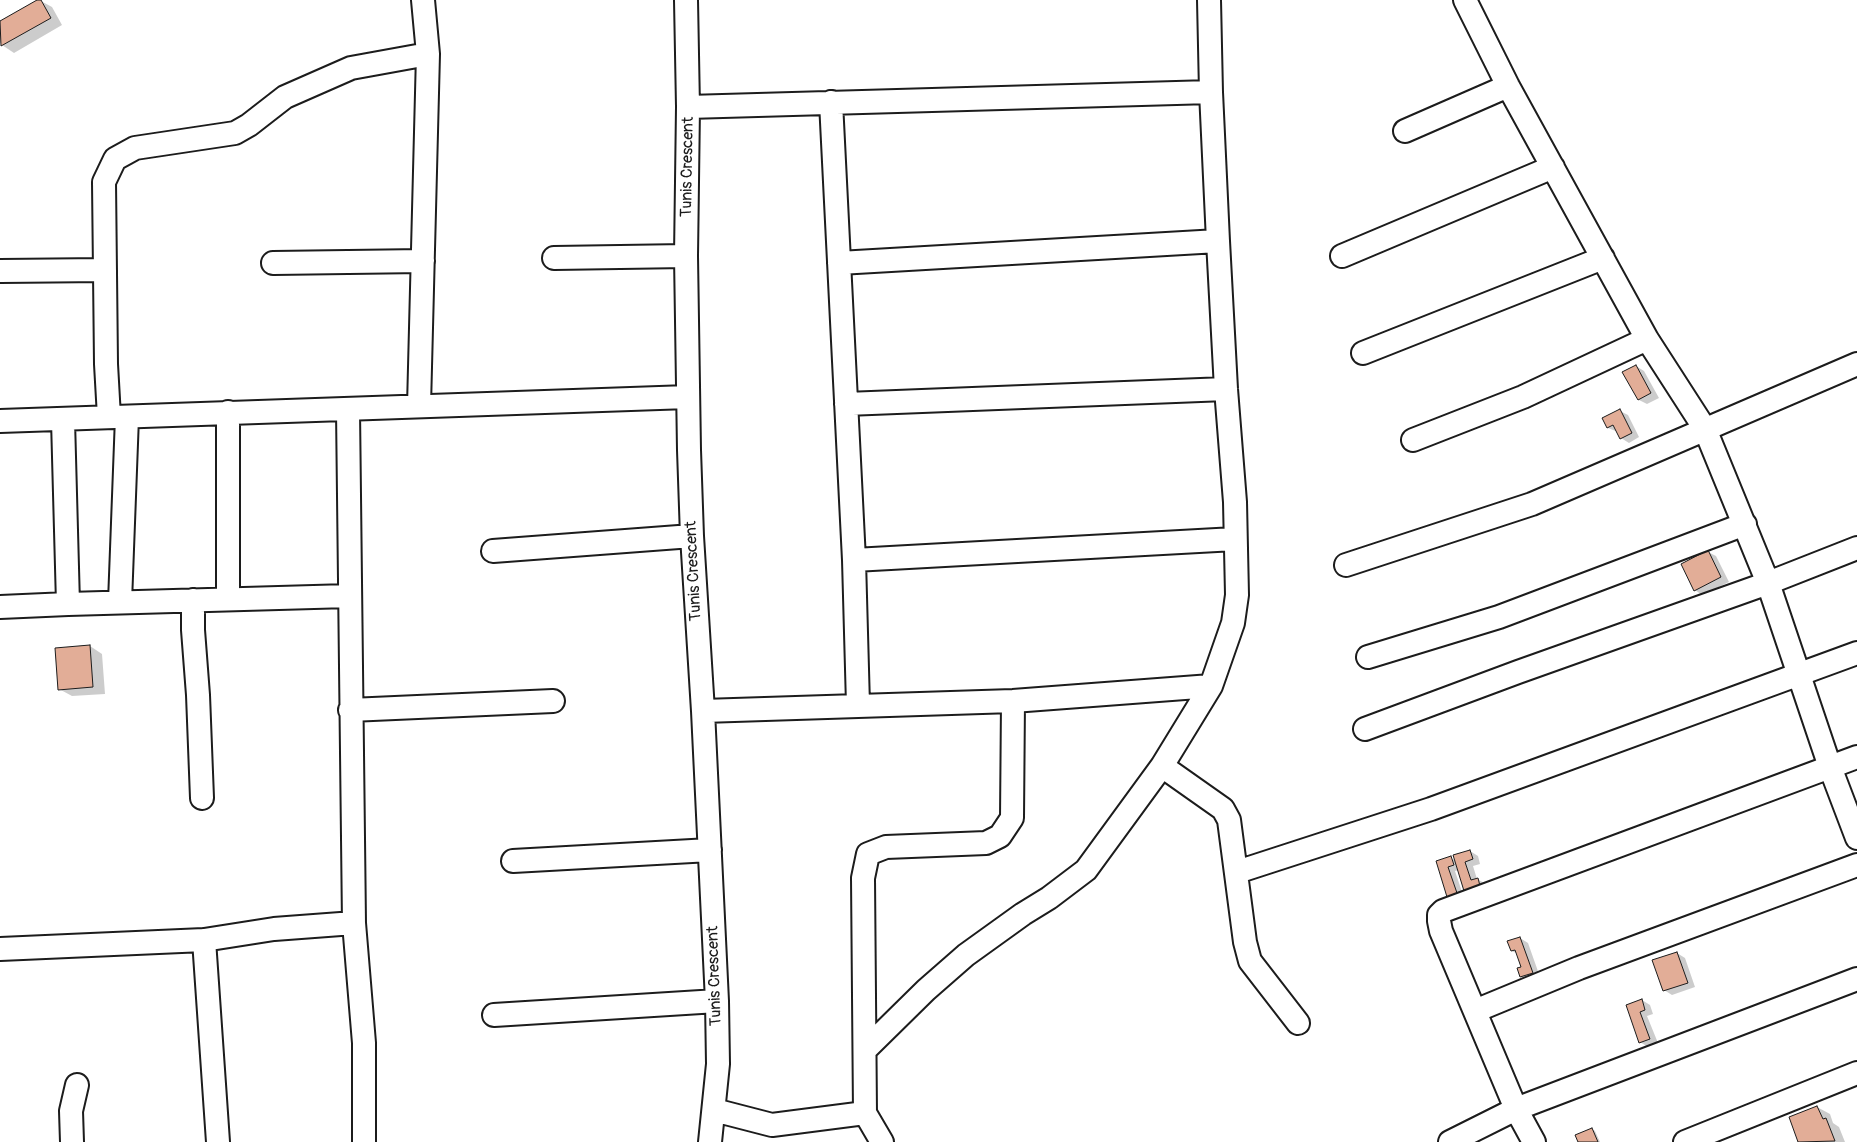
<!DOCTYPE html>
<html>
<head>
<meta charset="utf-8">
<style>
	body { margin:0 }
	canvas { display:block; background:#fff }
</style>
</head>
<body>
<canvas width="1857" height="1142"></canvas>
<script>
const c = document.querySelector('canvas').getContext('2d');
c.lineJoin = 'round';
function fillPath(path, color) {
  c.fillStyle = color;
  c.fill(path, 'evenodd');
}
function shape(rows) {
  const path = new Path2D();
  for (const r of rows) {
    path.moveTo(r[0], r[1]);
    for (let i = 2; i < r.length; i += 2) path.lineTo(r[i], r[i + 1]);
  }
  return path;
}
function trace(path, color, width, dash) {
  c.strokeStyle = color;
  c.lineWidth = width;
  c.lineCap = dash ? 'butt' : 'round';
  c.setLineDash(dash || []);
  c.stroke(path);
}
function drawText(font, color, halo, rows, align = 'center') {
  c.font = font + ' Pangolin,sans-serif';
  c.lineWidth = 4;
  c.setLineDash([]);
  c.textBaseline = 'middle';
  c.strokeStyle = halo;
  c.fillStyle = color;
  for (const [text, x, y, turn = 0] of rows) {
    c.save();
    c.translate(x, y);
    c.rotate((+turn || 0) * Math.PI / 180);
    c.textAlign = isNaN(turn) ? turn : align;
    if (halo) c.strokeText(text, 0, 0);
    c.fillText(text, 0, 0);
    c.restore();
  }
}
const shadow = shape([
	[39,0,52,7,62,25,14,53,2,45,0,42,0,23],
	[1636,366,1644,371,1659,398,1647,404,1639,400],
	[1620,411,1628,415,1639,437,1629,443,1621,438,1618,432,1608,428,1604,418],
	[1708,552,1716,556,1729,582,1702,595,1695,590],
	[90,646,102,654,105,694,72,696,59,689],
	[1470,851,1478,856,1480,864,1473,866,1477,879,1486,884,1473,894,1465,890,1459,870,1455,871,1464,898,1455,901,1448,896,1437,861,1450,858,1457,861],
	[1520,938,1528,943,1540,977,1529,981,1521,977,1523,967,1518,954,1512,951],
	[1677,953,1685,958,1695,987,1672,995,1664,990],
	[1642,1000,1650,1005,1653,1014,1647,1016,1658,1043,1648,1047,1640,1042,1627,1005],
	[1817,1107,1830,1114,1833,1123,1839,1127,1845,1142,1800,1142,1790,1118],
	[1592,1129,1595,1131,1600,1142,1580,1142]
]);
const building = shape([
	[37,0,41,0,51,18,1,46,0,21,37,0],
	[1636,365,1651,393,1638,400,1622,372,1636,365],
	[1620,409,1632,433,1620,439,1613,425,1607,428,1602,418,1620,409],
	[1708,550,1721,577,1694,591,1681,564,1708,550],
	[90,645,93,687,58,690,55,648,90,645],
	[1470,850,1473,859,1465,862,1471,880,1478,878,1480,886,1464,891,1453,855,1470,850],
	[1451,856,1454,865,1448,867,1457,893,1447,897,1436,861,1451,856],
	[1520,937,1533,973,1520,977,1517,968,1521,967,1515,950,1511,951,1507,941,1520,937],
	[1677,952,1688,983,1663,991,1652,960,1677,952],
	[1642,999,1645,1010,1640,1012,1650,1039,1639,1043,1626,1005,1642,999],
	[1817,1106,1823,1119,1826,1118,1835,1141,1798,1142,1789,1117,1817,1106],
	[1592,1128,1598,1142,1578,1142,1575,1135,1592,1128]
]);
const minor = shape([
	[686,0,688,107,686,256,689,450,692,536,703,711,717,1001,718,1064,710,1142],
	[1465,0,1508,86,1647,339,1705,429,1768,583,1830,767,1857,838],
	[831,102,854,560,858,705],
	[688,107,1211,92],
	[1405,131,1508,86],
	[1342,256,1553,167],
	[554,258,686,256],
	[273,263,423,261],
	[839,263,1218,241],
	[0,271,105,270],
	[1363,353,1603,258],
	[846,404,1226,389],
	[419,406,428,54,423,0],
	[348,410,354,923,364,1043,364,1142],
	[109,417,106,364,104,182,115,159,135,148,235,133,249,125,285,97,351,68,428,54],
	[63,420,68,604,349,596],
	[0,421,688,397],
	[1413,440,1523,397,1647,339],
	[493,551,692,536],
	[854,560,1235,539],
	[1346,565,1532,504,1857,364],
	[228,599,228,412],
	[193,600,193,630,198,695,202,798],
	[120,602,127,417],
	[0,607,68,604],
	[1368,657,1499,617,1745,524],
	[350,710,553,701],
	[703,711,1013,701,1211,686],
	[1365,729,1518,672,1768,583,1857,548],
	[1162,766,1223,809,1229,820,1245,942,1250,961,1298,1023],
	[513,861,710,850],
	[1237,872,1431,809,1857,653],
	[204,940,218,1142],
	[0,949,204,940,274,929,354,923],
	[1475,1011,1579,968,1857,865],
	[494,1015,717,1001],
	[865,1050,926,990,966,955,1023,914,1049,898,1086,870,1162,766,1211,686,1233,623,1237,595,1235,502,1226,389,1218,241,1211,92,1209,0],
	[714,1110,772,1125,865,1113],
	[72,1142,71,1111,77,1085],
	[882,1142,865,1113,863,878,868,854,886,847,986,843,1000,836,1012,818,1013,701],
	[1450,1142,1516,1109,1857,979],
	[1534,1142,1516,1109,1441,931,1439,921,1439,915,1443,911,1857,757],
	[1685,1142,1857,1073]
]);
const streetNames = [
	["Tunis Crescent",688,167,-89],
	["Tunis Crescent",694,571,-93],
	["Tunis Crescent",715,976,-92]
];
fillPath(shadow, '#0003');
fillPath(building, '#e2ad97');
trace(building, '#1c1c1c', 1);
trace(minor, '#1c1c1c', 26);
trace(minor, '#fff', 22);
drawText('16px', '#1c1c1c', '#fff', streetNames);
</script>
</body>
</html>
